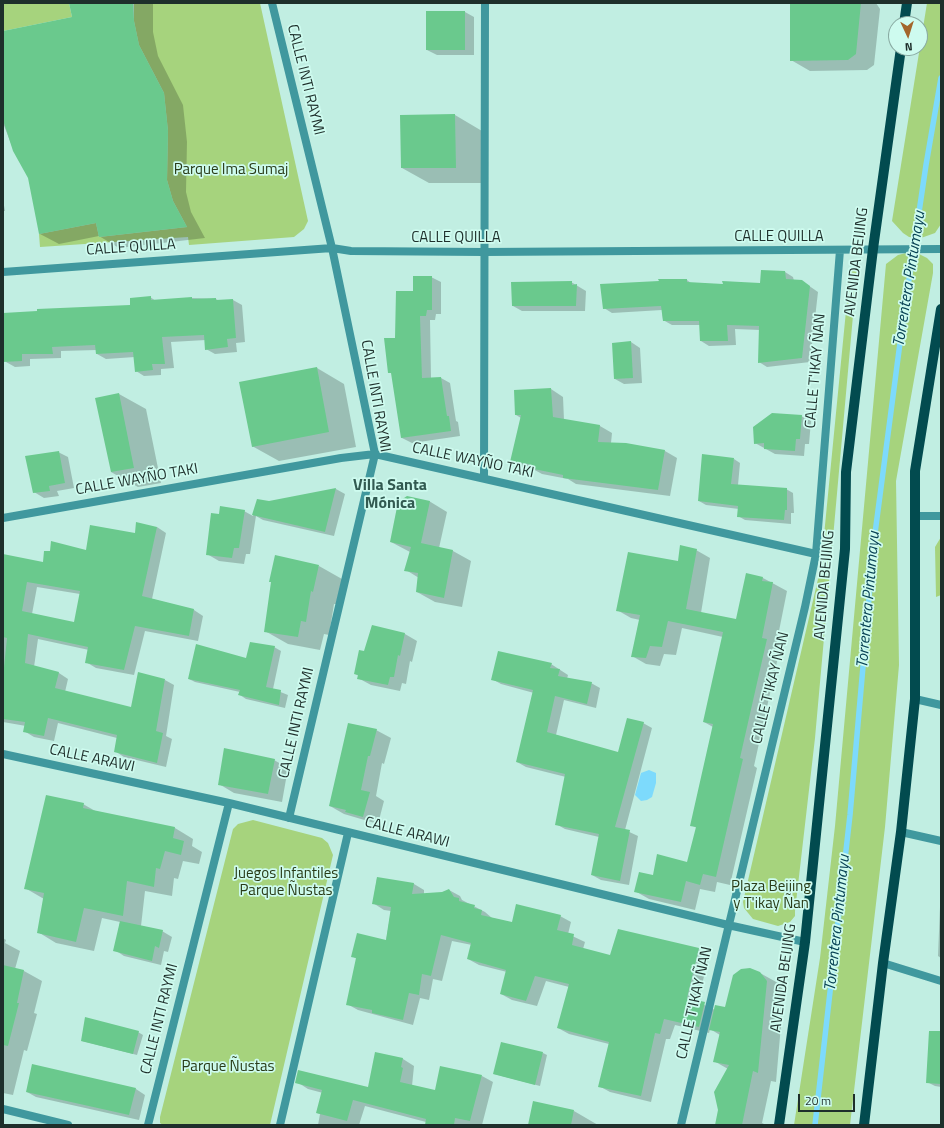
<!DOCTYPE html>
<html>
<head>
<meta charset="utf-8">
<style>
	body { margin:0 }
	#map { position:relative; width:944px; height:1128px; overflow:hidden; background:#c1eee2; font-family:"Titillium Web",sans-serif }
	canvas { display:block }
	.frame { position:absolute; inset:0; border:4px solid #1e2f2b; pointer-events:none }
	.north { position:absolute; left:888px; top:16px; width:40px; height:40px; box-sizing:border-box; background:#cefbef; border:1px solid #88a9a1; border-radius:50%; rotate:176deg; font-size:11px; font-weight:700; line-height:16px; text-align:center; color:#1e2f2b }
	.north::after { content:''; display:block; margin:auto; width:14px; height:18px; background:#a3662b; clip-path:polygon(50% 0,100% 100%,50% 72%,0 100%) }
	.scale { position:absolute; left:798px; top:1094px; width:57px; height:18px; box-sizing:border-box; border:2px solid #1e2f2b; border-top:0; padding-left:5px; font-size:12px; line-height:14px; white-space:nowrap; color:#1e2f2b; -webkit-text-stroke:3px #cefbef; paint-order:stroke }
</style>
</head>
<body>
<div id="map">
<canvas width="944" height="1128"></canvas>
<div class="frame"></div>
<div class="north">N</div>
<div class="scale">20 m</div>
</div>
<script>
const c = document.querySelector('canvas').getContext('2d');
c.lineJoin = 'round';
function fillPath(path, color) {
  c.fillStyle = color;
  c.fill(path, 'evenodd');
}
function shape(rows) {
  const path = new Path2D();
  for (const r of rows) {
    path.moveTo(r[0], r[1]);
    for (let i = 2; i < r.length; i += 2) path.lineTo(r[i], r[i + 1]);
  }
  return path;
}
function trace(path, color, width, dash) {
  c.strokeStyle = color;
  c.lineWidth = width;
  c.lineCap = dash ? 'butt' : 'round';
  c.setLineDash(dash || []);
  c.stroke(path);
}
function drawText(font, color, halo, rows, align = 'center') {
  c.font = font + ' "Titillium Web",sans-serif';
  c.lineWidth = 3.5;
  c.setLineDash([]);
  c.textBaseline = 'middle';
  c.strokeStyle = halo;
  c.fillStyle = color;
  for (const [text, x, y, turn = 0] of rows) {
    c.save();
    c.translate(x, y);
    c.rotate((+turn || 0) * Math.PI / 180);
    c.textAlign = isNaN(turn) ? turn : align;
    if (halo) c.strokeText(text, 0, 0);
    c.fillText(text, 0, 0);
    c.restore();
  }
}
const green = shape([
	[3,3,69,3,72,17,3,31],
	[134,3,260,3,308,221,304,229,294,237,189,245,188,237,40,247,39,234,96,223,99,237,187,227,173,201,167,180,168,131,164,93,139,45,134,21],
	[927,3,941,3,941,224,935,233,921,238,909,237,903,233,892,221],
	[906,253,919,254,927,258,933,264,933,273,896,481,899,665,885,827,850,1125,794,1125,820,958,835,826,886,264,898,255],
	[854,267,857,271,815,738,795,911,795,916,790,922,778,926,753,919,744,908,743,902,821,566,850,270],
	[941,537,941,595,936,597,935,547],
	[253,820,322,838,328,843,333,855,270,1125,163,1125,160,1123,160,1117,233,829,238,824]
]);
const water = shape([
	[649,770,656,773,656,783,652,797,647,800,641,801,635,795,641,773]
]);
const shadow = shape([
	[70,3,153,3,153,32,158,56,183,105,187,142,186,192,191,212,205,238,119,248,99,236,59,244,40,234,29,178,14,151,3,123,3,32,75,17],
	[791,3,876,3,880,9,874,65,867,70,810,71,791,60],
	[465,12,474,17,474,55,437,55,427,50],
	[455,115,482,131,483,183,429,183,402,168,401,116],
	[3,200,5,211,3,211],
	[785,272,793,277,794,281,802,281,818,292,810,362,767,367,759,362,760,330,735,329,736,345,709,346,701,341,700,325,672,325,663,320,662,310,612,313,604,308,687,280,692,284,761,284],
	[431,277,441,282,441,314,436,314,435,320,430,320,431,378,441,378,450,383,456,421,458,422,460,436,412,443,402,438,393,374,389,372,395,339,414,292],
	[571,282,586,291,585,311,522,311,513,306],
	[150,297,156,301,192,298,216,299,219,301,233,300,242,305,245,342,236,343,237,352,215,354,206,349,206,340,171,342,174,368,161,369,161,375,144,376,136,371,135,357,106,359,97,354,97,350,61,351,61,358,30,359,30,366,15,367,6,362,3,350,3,314,131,306],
	[631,342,640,348,642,383,624,384,615,379],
	[317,368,344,384,356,447,279,461,252,446],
	[551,389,563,397,564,420,600,426,612,433,611,443,665,451,677,458,670,496,576,484,568,479,542,474,533,469,523,468,511,461,521,418,516,415],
	[119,394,146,409,161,483,138,487,111,472],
	[801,416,811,421,809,444,805,444,804,456,775,454,755,443],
	[58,452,68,457,74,488,57,491,59,496,44,498,34,492],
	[734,459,740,463,738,485,786,489,793,493,794,513,791,513,791,524,745,520,738,516,739,509,706,505,699,501],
	[336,489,345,494,334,536,263,520,256,516,250,554,246,554,244,564,219,561,207,554,220,516,244,511,253,516,258,500,269,502],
	[429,501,447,512,439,548,453,551,471,561,462,607,435,602,417,592,419,578,406,570,410,552,391,542],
	[157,527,166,533,152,599,194,610,203,616,198,641,145,631,134,675,96,668,86,662,89,650,38,639,34,667,59,673,68,679,65,692,131,708,165,680,174,685,166,736,172,739,166,767,124,757,115,751,117,738,58,723,54,741,34,737,24,731,26,726,3,722,3,565,44,563,87,551],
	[37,587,80,594,75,623,32,614],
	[696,550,710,558,701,613,737,620,747,574,763,578,787,591,776,646,780,648,754,766,757,768,730,885,717,882,715,892,700,889,695,910,649,899,635,891,654,876,688,863,697,828,691,825,713,727,704,722,723,637,682,628,676,655,664,654,660,666,646,664,632,656,640,620,631,618,617,610,678,562],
	[319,566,342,579,336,604,334,604,329,635,324,634,320,650,288,644,265,631],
	[372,626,405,634,417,641,412,662,410,661,406,684,402,683,400,691,371,685,358,678,359,676,355,674,365,652],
	[274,647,281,651,273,689,288,695,285,708,246,699,240,695,240,692,195,682,189,679,247,659],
	[551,664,568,675,567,679,591,683,600,688,596,708,564,700,556,735,619,754,643,723,652,728,625,830,638,836,629,885,601,880,592,875,599,837,565,829,556,824,566,777,526,767,517,762,534,693,501,684,492,679],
	[376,730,391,738,384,764,382,763,376,796,384,801,378,824,344,814,330,806],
	[274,760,288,768,282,802,234,793,219,784],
	[83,804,97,812,175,828,193,839,192,846,202,852,199,864,183,861,178,879,174,878,172,896,145,891,141,926,162,931,172,937,168,952,164,951,161,965,124,956,115,950,120,922,102,918,94,951,56,943,38,932,44,899,25,888],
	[377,878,414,884,424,890,424,895,442,893,449,890,460,896,462,900,485,912,492,918,513,923,560,916,571,922,568,934,585,942,583,949,611,956,698,949,709,955,698,1002,715,1010,726,1008,760,973,778,983,784,991,776,1082,771,1081,762,1123,766,1125,716,1125,728,1069,714,1061,720,1035,710,1029,709,1033,675,1025,670,1039,666,1039,651,1102,610,1092,599,1086,609,1044,569,1034,558,1028,569,987,546,981,537,1006,512,1000,501,994,507,972,479,965,468,959,472,945,452,941,442,981,433,979,429,1000,420,998,413,1025,358,1010,347,1004,357,959,352,956,386,941,391,911,384,910,373,903],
	[941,882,941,958,938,956],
	[3,938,6,940,5,943,20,951,15,969,24,971,42,981,34,1013,37,1014,27,1051,24,1050,13,1095,3,1093],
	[138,1032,143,1035,137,1055,82,1041],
	[376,1053,403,1059,414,1066,412,1086,435,1091,482,1076,493,1082,482,1125,426,1125,426,1122,365,1106,359,1125,318,1125,320,1114,317,1113,323,1093,308,1089,297,1082,369,1088],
	[543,1053,547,1055,540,1086,494,1074],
	[941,1055,941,1087,935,1086,927,1082],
	[33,1066,136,1089,145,1095,139,1120,36,1097,27,1092],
	[574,1111,598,1125,529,1125]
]);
const stream = shape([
	[815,1125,850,815,874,541,903,320,926,165,941,78]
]);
const building = shape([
	[69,3,133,3,134,21,139,45,164,93,168,131,167,180,173,201,187,227,99,237,96,223,39,234,28,178,13,151,3,120,3,31,72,17],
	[790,3,861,3,856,54,848,60,790,61],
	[426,11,465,11,465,50,426,50],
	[455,114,456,168,401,168,400,115],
	[761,270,785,271,786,279,802,280,810,286,802,358,758,363,759,326,727,325,728,341,700,341,699,321,663,321,661,306,603,309,600,284,659,281,658,279,687,279,687,282,723,284,722,281,760,283],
	[413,276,432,276,432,310,427,310,426,316,420,316,422,378,441,377,447,416,449,416,451,431,401,438,391,373,388,373,384,338,395,338,396,291,413,291],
	[572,281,572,285,577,284,576,306,512,306,511,282],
	[151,296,151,300,192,297,192,299,216,298,216,300,233,299,236,338,227,339,228,347,205,350,204,335,162,337,165,364,152,364,153,370,135,372,133,352,96,354,95,345,52,347,53,354,22,354,22,361,3,362,3,313,37,311,37,309,130,305,130,298],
	[631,341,633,378,614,379,612,343],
	[317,367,329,432,252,447,239,382],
	[551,388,553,417,600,425,598,442,626,443,665,450,658,490,563,478,563,475,529,468,529,464,510,462,521,415,515,415,514,390],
	[119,393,134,468,111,472,95,398],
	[772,413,802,415,800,439,796,439,795,451,764,449,764,443,754,444,753,427],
	[59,451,65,483,49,486,50,491,33,493,25,456],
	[702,454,734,458,731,484,787,488,787,510,785,510,784,520,737,517,738,506,698,501],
	[336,488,325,532,252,515,257,499,269,501],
	[407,496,430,501,421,543,453,550,444,598,416,592,418,573,404,571,411,547,390,542,398,502],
	[220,506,245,510,239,548,234,548,232,558,206,555,211,513,219,514],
	[136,522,157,527,142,596,194,609,189,636,135,626,124,670,85,663,88,647,28,634,25,663,59,672,55,688,131,707,138,672,165,679,156,731,163,733,157,763,114,752,117,735,48,718,44,736,23,732,25,722,3,719,3,677,7,638,3,637,3,554,43,562,44,551,50,551,51,541,86,550,90,525,135,533],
	[27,582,80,591,74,622,22,611],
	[680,545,697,549,686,609,736,619,746,573,763,577,762,581,773,582,762,638,767,639,740,758,743,759,716,877,703,874,700,885,686,881,681,902,634,892,639,872,653,875,657,854,687,862,696,827,690,826,713,724,703,722,723,632,668,621,662,647,650,646,646,658,631,657,640,615,616,611,628,552,678,561],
	[275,555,319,565,313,592,311,591,306,622,301,621,298,637,264,632,271,582,269,582],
	[372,625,405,633,400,656,398,655,394,677,390,677,388,685,357,679,358,675,354,674,359,650,364,651],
	[250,642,275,646,266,687,281,690,279,705,238,695,240,690,188,679,196,644,246,658],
	[498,651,552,663,550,668,560,669,558,676,592,682,587,704,555,696,547,732,618,752,627,718,644,722,615,827,630,830,620,881,591,875,599,834,555,825,565,774,516,762,533,690,491,680],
	[348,723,377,729,370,756,368,756,361,790,370,792,363,817,345,812,346,810,329,806],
	[224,748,275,759,268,794,218,785],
	[46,795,84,803,83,808,175,827,173,838,184,841,181,855,165,851,160,869,156,868,154,887,127,881,123,916,84,908,76,942,37,933,44,893,24,889],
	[377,877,414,883,412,894,442,892,449,889,454,897,459,898,459,901,475,905,474,908,482,910,481,915,512,922,516,904,561,915,557,930,574,934,572,945,610,955,618,929,699,948,687,998,705,1002,699,1027,664,1019,660,1034,655,1033,641,1096,598,1087,609,1042,557,1028,569,984,535,976,526,1001,500,994,506,970,467,959,471,943,441,935,431,976,422,974,419,995,409,993,403,1020,372,1013,372,1010,346,1005,356,958,351,957,357,933,386,940,391,907,372,904],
	[120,921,163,930,159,948,155,946,152,961,113,951],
	[3,965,24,970,17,1003,19,1003,8,1046,3,1045],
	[750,968,760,972,767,981,758,1073,753,1071,742,1125,715,1125,718,1110,714,1092,729,1065,713,1062,720,1032,709,1030,715,1005,725,1007,733,975,741,969],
	[85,1017,139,1031,133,1054,81,1041],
	[929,1031,941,1031,941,1084,926,1083],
	[501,1042,543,1052,535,1085,493,1074],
	[375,1052,403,1058,401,1067,403,1068,400,1082,435,1090,440,1066,482,1075,470,1121,455,1118,454,1125,425,1125,426,1119,353,1100,347,1121,316,1113,322,1090,295,1083,298,1070,368,1087],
	[32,1064,136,1088,129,1115,26,1092],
	[533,1101,574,1110,571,1125,528,1125]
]);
const minor = shape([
	[272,3,332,248,375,454,289,818],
	[3,272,332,248,351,251,484,252,941,249],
	[484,478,485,3],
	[915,516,941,516],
	[3,518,341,458,375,454,816,554],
	[915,699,941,705],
	[3,754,229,803,728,925,805,942],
	[901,832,941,841],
	[883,963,941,981],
	[3,1109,68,1125],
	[148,1125,229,803],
	[280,1125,348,833],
	[681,1125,805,607,816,554,840,250]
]);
const primary = shape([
	[904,24,907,3],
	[779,1125,805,942,845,549,846,472,873,249,901,48],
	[864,1125,883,963,901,832,915,699,915,471,941,309]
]);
const streetNames = [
	["CALLE INTI RAYMI",305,80,76],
	["CALLE QUILLA",779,237],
	["CALLE QUILLA",456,238],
	["CALLE QUILLA",131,248,-4],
	["AVENIDA BEIJING",857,262,-83],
	["CALLE T'IKAY ÑAN",816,371,-85],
	["CALLE INTI RAYMI",375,396,80],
	["CALLE WAYÑO TAKI",473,461,12],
	["CALLE WAYÑO TAKI",137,480,-10],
	["AVENIDA BEIJING",825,585,-85],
	["CALLE T'IKAY ÑAN",771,688,-76],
	["CALLE INTI RAYMI",297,723,-77],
	["CALLE ARAWI",92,759,12],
	["CALLE ARAWI",407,833,14],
	["AVENIDA BEIJING",784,978,-82],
	["CALLE T'IKAY ÑAN",695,1003,-77],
	["CALLE INTI RAYMI",160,1019,-76]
];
const parkNames = [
	["Parque Ima Sumaj",231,170],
	["Juegos Infantiles",286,874],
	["Parque Ñustas",286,891],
	["Plaza Beijing",771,887],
	["y T'ikay Ñan",771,904],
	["Parque Ñustas",228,1067]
];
const waterNames = [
	["Torrentera Pintumayu",910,279,-81],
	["Torrentera Pintumayu",869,600,-85],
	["Torrentera Pintumayu",838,923,-84]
];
const neighbourhoodNames = [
	["Villa Santa",390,486],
	["Mónica",390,504]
];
fillPath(green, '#a6d37d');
fillPath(water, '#7ddafc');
fillPath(shadow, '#0003');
trace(stream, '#7ddafc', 5.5);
fillPath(building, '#6ac98d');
trace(minor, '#40989e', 8);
trace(primary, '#024b4f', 10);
drawText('15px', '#1e2f2b', '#cefbef', streetNames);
drawText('15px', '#293b17', '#cefbef', parkNames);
drawText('italic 16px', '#084254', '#cefbef', waterNames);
drawText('bold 16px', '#325a51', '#cefbef', neighbourhoodNames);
</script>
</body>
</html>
